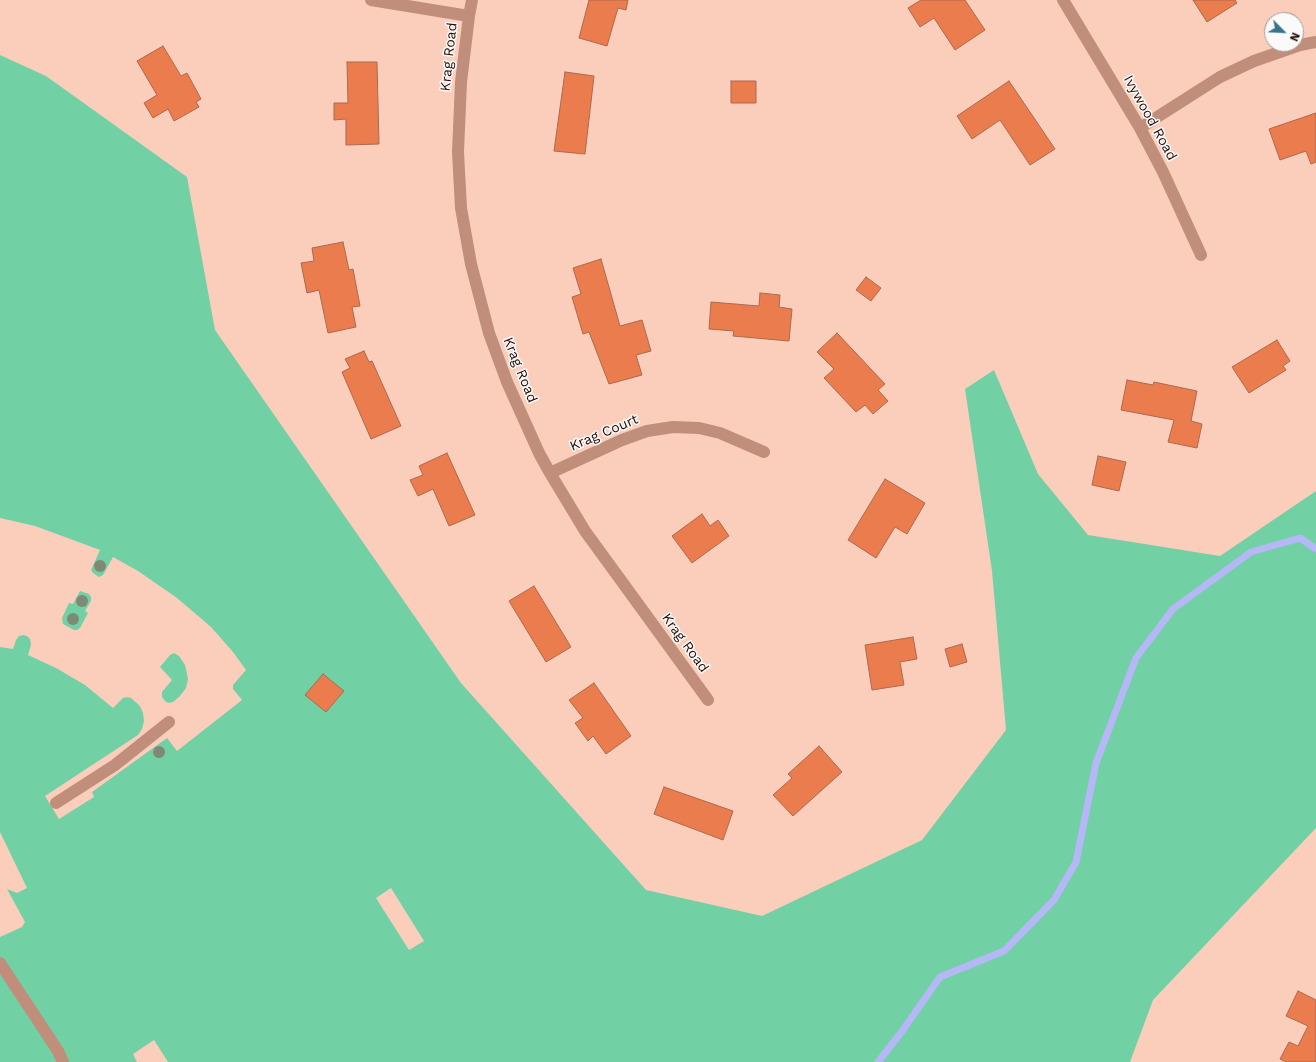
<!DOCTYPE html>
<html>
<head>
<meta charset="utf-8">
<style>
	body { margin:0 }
	#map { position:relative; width:1316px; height:1062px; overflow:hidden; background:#fbcebc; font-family:"Work Sans",sans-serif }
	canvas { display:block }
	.north { position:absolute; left:1264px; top:12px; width:40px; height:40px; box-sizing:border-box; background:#fafafa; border:1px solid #a59b97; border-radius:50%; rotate:114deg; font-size:11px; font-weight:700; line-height:16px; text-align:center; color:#260c03 }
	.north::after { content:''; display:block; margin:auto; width:14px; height:18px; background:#357489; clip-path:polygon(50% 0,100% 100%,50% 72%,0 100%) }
</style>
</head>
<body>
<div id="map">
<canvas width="1316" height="1062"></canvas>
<div class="north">N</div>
</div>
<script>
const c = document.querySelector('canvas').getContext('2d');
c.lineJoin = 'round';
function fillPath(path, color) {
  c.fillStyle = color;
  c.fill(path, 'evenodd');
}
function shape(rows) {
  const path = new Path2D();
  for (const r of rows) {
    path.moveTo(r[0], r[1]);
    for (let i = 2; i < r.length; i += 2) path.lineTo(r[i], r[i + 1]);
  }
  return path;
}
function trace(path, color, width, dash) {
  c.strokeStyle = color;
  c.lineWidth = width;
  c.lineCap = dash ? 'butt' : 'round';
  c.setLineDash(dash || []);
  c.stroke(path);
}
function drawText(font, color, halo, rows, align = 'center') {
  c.font = font + ' "Work Sans",sans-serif';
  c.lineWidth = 3;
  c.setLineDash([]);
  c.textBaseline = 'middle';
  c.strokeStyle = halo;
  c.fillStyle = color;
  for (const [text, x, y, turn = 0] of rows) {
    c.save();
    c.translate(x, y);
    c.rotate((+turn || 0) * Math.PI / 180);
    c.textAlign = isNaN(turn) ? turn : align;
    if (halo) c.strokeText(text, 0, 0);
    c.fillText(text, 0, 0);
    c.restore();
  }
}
const green = shape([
	[0,55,46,76,187,177,215,330,461,683,646,890,762,916,922,840,1006,730,992,571,965,389,994,370,1038,474,1088,535,1220,556,1316,491,1316,828,1153,1000,1130,1062,168,1062,154,1040,133,1054,137,1062,0,1062,0,937,22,927,25,922,7,889,17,893,27,888,0,832,0,647,13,649,16,640,19,636,23,635,27,636,30,639,31,645,28,655,56,668,85,685,113,708,123,698,127,697,131,698,140,706,143,713,144,721,142,729,138,735,45,796,59,819,94,797,92,792,167,738,177,751,242,700,233,689,233,685,246,670,233,652,211,627,177,598,138,571,113,557,103,575,99,577,93,573,91,570,100,550,35,526,0,518],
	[391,888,424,941,409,950,376,898],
	[80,591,89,594,91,597,91,601,85,611,88,613,80,628,77,630,74,630,63,624,62,618,69,603,73,604],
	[174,653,179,656,185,665,188,679,186,688,179,697,173,702,168,703,165,701,162,697,162,692,172,680,160,667,170,655]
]);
const stream = shape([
	[878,1062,900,1034,940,977,1004,951,1054,900,1076,862,1096,763,1136,658,1173,609,1251,552,1300,538,1316,549]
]);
const building = shape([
	[589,0,628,0,626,10,618,8,607,46,579,38,589,0],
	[921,0,965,0,985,30,955,50,934,18,920,27,908,8,921,0],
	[1193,0,1235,0,1237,3,1207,22,1193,0],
	[163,46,181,76,187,73,201,99,196,102,199,107,174,121,168,109,153,118,144,103,157,95,137,61,163,46],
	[347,62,377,62,379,144,346,145,346,119,334,120,334,103,348,103,347,62],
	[565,72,594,76,585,154,554,151,565,72],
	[731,81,756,81,756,103,731,103,731,81],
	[1009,81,1055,149,1030,165,1000,120,972,139,957,116,1009,81],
	[1316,113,1316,162,1311,164,1306,151,1280,160,1269,129,1316,113],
	[343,242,349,270,353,269,360,306,352,307,356,327,328,333,319,290,307,293,301,263,314,261,312,248,343,242],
	[601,259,620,326,642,320,651,351,636,355,642,375,609,384,589,332,583,334,572,297,581,294,573,268,601,259],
	[866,277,881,288,871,301,856,290,866,277],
	[760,293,780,295,779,307,792,309,789,341,733,336,734,331,709,329,711,302,759,306,760,293],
	[837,333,885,384,878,390,888,401,873,414,865,405,856,412,824,378,834,369,817,352,837,333],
	[1277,340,1290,361,1283,366,1286,370,1249,393,1232,367,1277,340],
	[364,351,369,362,372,361,401,426,371,439,342,372,350,368,345,359,364,351],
	[1127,380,1153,385,1154,382,1197,391,1191,421,1202,424,1197,448,1168,442,1174,420,1121,410,1127,380],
	[447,453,475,515,449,526,433,489,418,496,410,480,423,475,419,466,447,453],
	[1098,456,1126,462,1119,491,1092,485,1098,456],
	[885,479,925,503,907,534,895,527,876,558,848,540,885,479],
	[702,514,710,526,718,520,729,536,692,563,672,536,702,514],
	[534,586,571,647,546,662,509,601,534,586],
	[913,637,917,659,900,662,904,685,872,690,865,645,913,637],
	[962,644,967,662,950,667,945,649,962,644],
	[323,674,344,691,326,712,305,695,323,674],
	[594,683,631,736,606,754,593,736,588,741,575,723,583,718,569,700,594,683],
	[819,746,842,772,793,816,773,795,792,778,788,774,819,746],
	[664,787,733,811,723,840,654,814,664,787],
	[1298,991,1316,1000,1316,1062,1286,1062,1280,1059,1289,1042,1298,1046,1308,1026,1286,1016,1298,991]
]);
const lane = shape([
	[56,803,115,765,169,722],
	[0,963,58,1051,63,1062]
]);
const street = shape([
	[371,0,469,16],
	[472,0,469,16,461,82,458,152,461,208,471,264,489,333,507,382,539,453,550,473,585,531,708,700],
	[1063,0,1140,128,1163,172,1201,255],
	[1140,128,1220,77,1254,61,1300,45,1316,42],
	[550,473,622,440,647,431,673,427,699,428,720,433,764,452]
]);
const trees = [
	[100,566],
	[82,601],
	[73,619],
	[159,752]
];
const streetNames = [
	["Krag Road",449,57,-84],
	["Ivywood Road",1150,118,61],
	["Krag Road",520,370,68],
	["Krag Court",604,433,-23],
	["Krag Road",685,643,54]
];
fillPath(green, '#72d0a5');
trace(stream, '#b5b7f6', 7);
fillPath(building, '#ea7c4e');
trace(building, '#ac694d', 1);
trace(lane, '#c08e7b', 12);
trace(street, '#c08e7b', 12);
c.fillStyle = '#7f8a75';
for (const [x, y] of trees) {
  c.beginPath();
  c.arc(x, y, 6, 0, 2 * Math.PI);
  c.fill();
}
drawText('14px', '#260c03', '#fafafa', streetNames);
</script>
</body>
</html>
